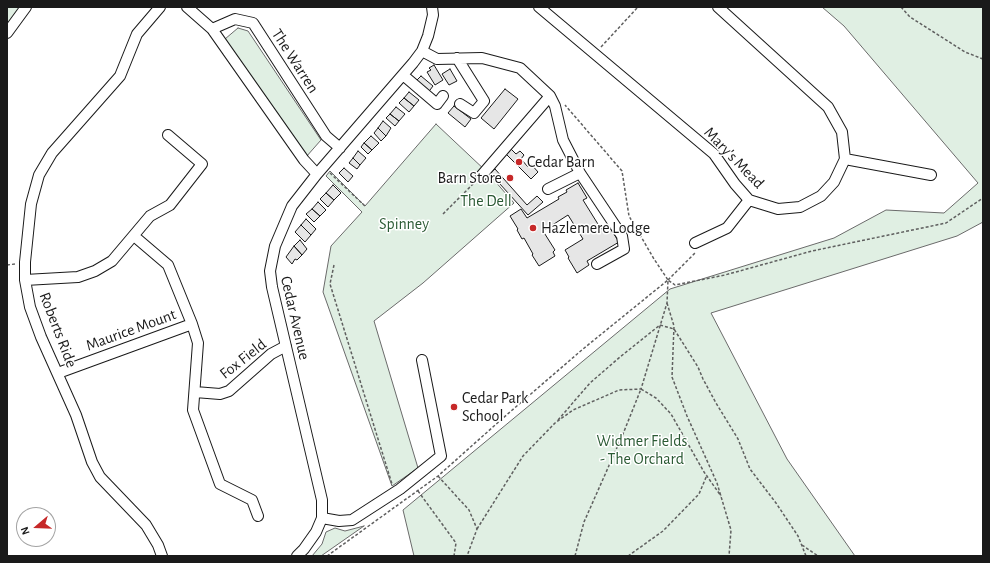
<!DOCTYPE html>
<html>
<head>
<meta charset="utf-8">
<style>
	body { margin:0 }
	#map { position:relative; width:990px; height:563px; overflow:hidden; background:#fff; font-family:"Alegreya Sans",sans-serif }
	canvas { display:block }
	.frame { position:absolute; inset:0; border:8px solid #1a1a1a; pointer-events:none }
	.north { position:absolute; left:16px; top:507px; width:40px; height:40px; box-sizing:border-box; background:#fff; border:1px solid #a3a3a3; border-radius:50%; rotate:251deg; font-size:11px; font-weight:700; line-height:16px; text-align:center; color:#1a1a1a }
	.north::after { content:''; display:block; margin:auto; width:14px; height:18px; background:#c62828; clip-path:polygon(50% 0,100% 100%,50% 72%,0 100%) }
</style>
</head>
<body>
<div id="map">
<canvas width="990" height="563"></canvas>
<div class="frame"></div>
<div class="north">N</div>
</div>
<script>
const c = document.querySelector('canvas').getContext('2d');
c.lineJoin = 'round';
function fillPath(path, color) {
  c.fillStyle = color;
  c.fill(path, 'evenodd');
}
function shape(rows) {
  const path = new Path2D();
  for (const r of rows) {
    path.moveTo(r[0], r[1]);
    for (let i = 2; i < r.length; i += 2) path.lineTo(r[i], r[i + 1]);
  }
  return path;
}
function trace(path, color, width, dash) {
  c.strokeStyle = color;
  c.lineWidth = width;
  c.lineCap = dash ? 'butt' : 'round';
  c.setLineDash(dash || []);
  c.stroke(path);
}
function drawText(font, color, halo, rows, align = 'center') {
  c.font = font + ' "Alegreya Sans",sans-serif';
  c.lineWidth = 3;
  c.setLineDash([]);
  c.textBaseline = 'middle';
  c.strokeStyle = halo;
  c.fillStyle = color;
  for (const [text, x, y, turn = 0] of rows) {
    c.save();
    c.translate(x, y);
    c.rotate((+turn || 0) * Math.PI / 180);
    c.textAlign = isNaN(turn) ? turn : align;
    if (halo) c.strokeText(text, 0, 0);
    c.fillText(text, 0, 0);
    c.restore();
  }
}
const green = shape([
	[7,7,22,7,7,27,7,7],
	[822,7,983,7,983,222,957,236,711,313,787,459,855,556,414,556,403,510,670,289,834,238,886,210,944,213,978,183,844,26,822,7],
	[238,28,248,31,321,140,306,157,225,39,238,28],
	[436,124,487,172,514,203,423,283,374,321,418,468,392,486,323,292,331,246,362,212,326,176,330,171,365,206,436,124],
	[364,526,321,556,312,556,322,544,326,532,335,528,345,531,364,526]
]);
const building = shape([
	[434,65,443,80,435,85,427,72,431,70,429,68,434,65],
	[450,69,457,81,449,85,442,74,450,69],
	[421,76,433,86,427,94,414,83,421,76],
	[505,89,518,99,494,129,481,118,505,89],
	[409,92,419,100,414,106,404,98,409,92],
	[404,98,414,106,409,112,399,103,404,98],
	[454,106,471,119,465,127,448,113,454,106],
	[396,107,405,114,399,121,390,114,396,107],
	[390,114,399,121,395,126,386,118,390,114],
	[383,121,391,128,386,136,378,128,383,121],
	[378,128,386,136,381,141,374,133,378,128],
	[371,136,379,143,372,150,364,143,371,136],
	[364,143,372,150,368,154,361,147,364,143],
	[508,146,516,154,520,151,524,155,521,159,528,167,531,164,538,172,531,179,503,151,508,146],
	[358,151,366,158,360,165,353,158,358,151],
	[353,158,360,165,357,169,349,163,353,158],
	[344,168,353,176,348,182,339,173,344,168],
	[495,169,527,205,537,196,543,202,528,215,490,173,495,169],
	[578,183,587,198,583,200,601,229,608,225,619,242,587,261,589,265,577,273,568,258,569,257,565,250,583,239,568,215,543,231,555,250,553,252,555,256,539,266,532,255,533,254,524,238,522,239,517,230,518,229,510,216,521,209,527,218,559,199,558,197,567,192,566,190,578,183],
	[333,185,341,193,334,200,326,193,333,185],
	[326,193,334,200,328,207,320,199,326,193],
	[318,202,326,210,320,216,312,209,318,202],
	[312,209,320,216,314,222,306,214,312,209],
	[306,219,316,229,311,235,301,225,306,219],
	[301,225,311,235,305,242,295,232,301,225],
	[300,240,307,249,302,255,294,246,300,240],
	[294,246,302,255,297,260,295,259,292,264,286,257,294,246]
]);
const path = shape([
	[901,7,910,17,965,52,983,59],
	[601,47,638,7],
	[330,173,365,206],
	[443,214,474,183],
	[7,265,15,264],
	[334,265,330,284,392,484],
	[668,280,696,252],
	[667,303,674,326,672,377,687,416,717,483,731,530,729,556],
	[558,420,590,383,620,357,660,325,674,329,698,367,703,379,716,403,738,439,750,469,776,503,798,536,806,556],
	[438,476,469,510,477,529,467,556],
	[418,491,456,543,454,556],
	[477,529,523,456,555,423,573,410,619,390,641,389,667,303,668,280,654,259,629,216,622,171,565,105],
	[802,545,818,556],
	[327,556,438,476,503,418,583,349,668,280,675,285,725,275,812,251,946,223,983,198],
	[575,556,584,522,623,434,641,389,656,398,671,414,704,472,721,496],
	[628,556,663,531,699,494,707,475]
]);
const minor = shape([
	[160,7,137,34,120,76,52,153,39,175,31,204,25,262,25,280,30,307,41,337,76,415,92,462,100,477,146,525,158,545,162,556],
	[187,7,212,29,304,160,317,174],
	[539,7,714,154,735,184,749,200,778,209,800,207,821,196,834,182,845,159,842,132,828,107,718,7],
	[212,29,235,19,253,23,326,136,340,148],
	[7,33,26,7],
	[422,51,437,59,482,58,520,68,550,96,555,106,563,140,580,173,622,236,624,249,597,264],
	[457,58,484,101,474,113,460,104],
	[403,75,437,104,443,96],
	[845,159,931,175],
	[481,176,550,96],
	[548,189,580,173],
	[134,236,168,265,192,324,198,343,193,410,220,484,252,500,258,516],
	[695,243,727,228,749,200],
	[25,280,78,277,95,271,112,261,150,216,170,205,202,164,168,135],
	[58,373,192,324],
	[195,392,220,394,229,391,271,354,286,346],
	[322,518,339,521,352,520,400,489,441,456,422,360],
	[297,556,304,549,316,532,322,518,322,500,272,287,270,271,275,246,292,206,317,174,413,63,422,51,428,36,433,15,432,7]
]);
const markers = [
	[519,162,4,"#c62828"],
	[510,178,4,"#c62828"],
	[533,228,4,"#c62828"],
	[454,407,4,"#c62828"]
];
const streetNames = [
	["The Warren",295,61,57],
	["Mary's Mead",734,158,46],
	["Cedar Avenue",295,318,77],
	["Roberts Ride",58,330,69],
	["Maurice Mount",131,330,-20],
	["Fox Field",243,359,-38]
];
const poiNames = [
	["Cedar Barn",527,162],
	["Barn Store",502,178,"right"],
	["Hazlemere Lodge",541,228],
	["Cedar Park",462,398],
	["School",462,416]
];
const parkNames = [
	["The Dell",486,201],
	["Spinney",404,224],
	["Widmer Fields",642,441],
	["- The Orchard",642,459]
];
fillPath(green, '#e0efe3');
trace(green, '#6a6a6a', 1);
fillPath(building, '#e6e6e6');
trace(building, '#1a1a1a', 1);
trace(minor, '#1a1a1a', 12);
trace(path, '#5f5f5f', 1.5, [3, 2]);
trace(minor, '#fff', 10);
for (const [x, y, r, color] of markers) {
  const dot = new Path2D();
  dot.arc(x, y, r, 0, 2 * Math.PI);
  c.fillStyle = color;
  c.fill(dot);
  trace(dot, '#fff', 1.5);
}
drawText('16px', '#1a1a1a', '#fff', streetNames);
drawText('16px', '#1a1a1a', '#fff', poiNames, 'left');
drawText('16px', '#2b5a34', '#fff', parkNames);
</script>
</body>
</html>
